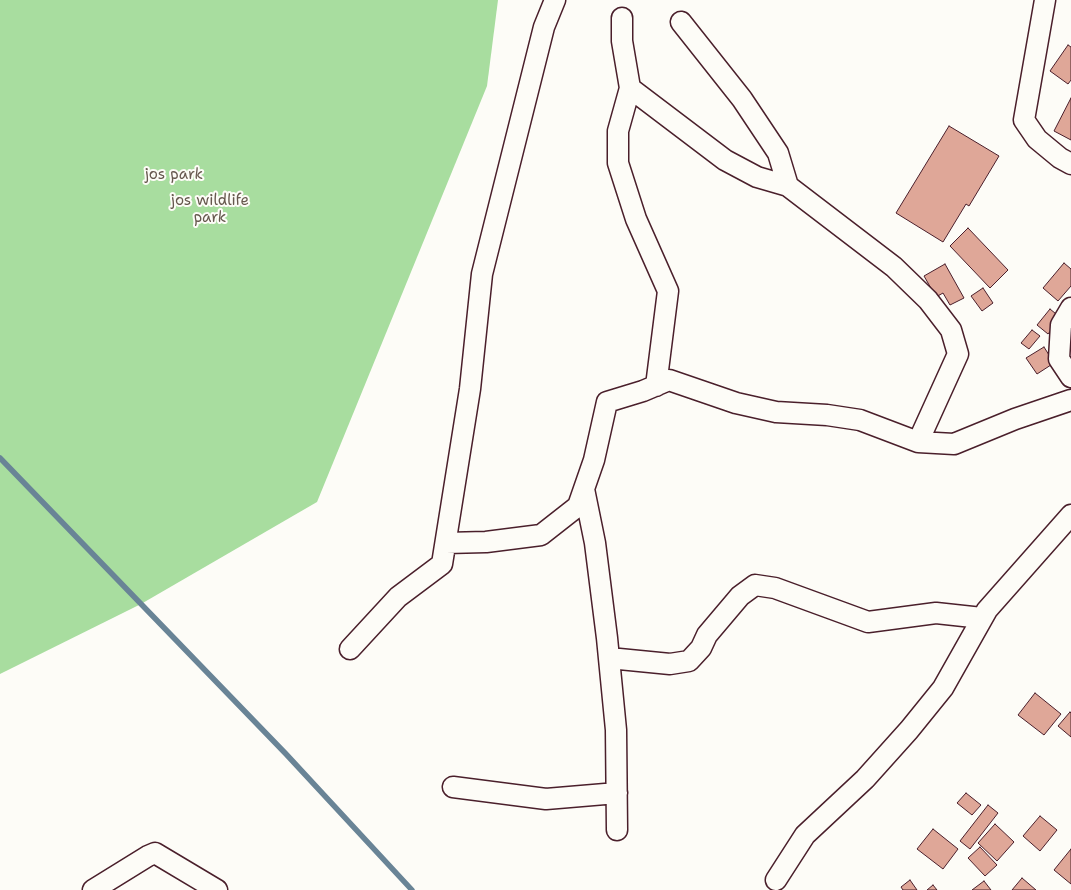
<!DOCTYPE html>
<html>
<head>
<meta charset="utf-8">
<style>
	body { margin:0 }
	canvas { display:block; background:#fdfcf7 }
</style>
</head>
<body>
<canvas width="1071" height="890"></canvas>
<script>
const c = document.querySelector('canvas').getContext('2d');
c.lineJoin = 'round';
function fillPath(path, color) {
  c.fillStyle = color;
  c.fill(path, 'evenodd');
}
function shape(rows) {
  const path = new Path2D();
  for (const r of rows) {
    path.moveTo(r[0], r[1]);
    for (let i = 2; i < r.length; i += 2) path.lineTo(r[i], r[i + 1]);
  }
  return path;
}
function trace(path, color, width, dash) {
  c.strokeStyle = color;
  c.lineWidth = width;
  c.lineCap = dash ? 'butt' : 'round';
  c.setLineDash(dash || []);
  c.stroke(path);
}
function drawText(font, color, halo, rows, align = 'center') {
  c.font = font + ' "Shantell Sans",sans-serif';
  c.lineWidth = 4;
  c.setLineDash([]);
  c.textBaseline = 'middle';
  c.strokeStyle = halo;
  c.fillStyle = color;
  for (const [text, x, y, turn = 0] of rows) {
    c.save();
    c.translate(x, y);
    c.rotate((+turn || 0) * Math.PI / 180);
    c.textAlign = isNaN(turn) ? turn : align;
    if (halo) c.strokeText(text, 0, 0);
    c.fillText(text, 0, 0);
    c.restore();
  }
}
const green = shape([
	[0,0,498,0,487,86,317,502,141,604,0,674]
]);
const stream = shape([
	[0,458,286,754,412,890]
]);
const building = shape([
	[1068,45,1071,47,1071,80,1068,84,1050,71,1068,45],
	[1071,98,1071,140,1054,131,1071,98],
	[949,126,999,156,969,206,966,204,943,242,896,213,949,126],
	[968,228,1008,270,990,288,950,246,968,228],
	[1064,263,1071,269,1071,286,1058,301,1043,288,1064,263],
	[945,264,964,298,950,305,943,293,936,297,924,276,945,264],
	[983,288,993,303,982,311,971,296,983,288],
	[1050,309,1061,318,1048,334,1037,325,1050,309],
	[1032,330,1040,336,1029,349,1021,343,1032,330],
	[1044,347,1054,363,1037,374,1026,358,1044,347],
	[1035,693,1061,714,1044,735,1018,715,1035,693],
	[1070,712,1071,713,1071,737,1058,726,1070,712],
	[966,793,981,805,972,815,957,803,966,793],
	[988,805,998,813,970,849,960,841,988,805],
	[1040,816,1057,830,1040,851,1023,836,1040,816],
	[995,824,1014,842,997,861,978,843,995,824],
	[933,829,958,849,943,869,917,849,933,829],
	[980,847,997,865,985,876,968,858,980,847],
	[1071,849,1071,884,1054,870,1071,849],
	[1022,878,1036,890,1012,890,1022,878],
	[910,880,917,890,903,890,901,887,910,880],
	[984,881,991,890,972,890,984,881],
	[933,885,937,890,927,890,933,885]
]);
const minor = shape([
	[1045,0,1024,120,1037,139,1060,158,1071,164],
	[622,18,622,41,630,88,725,160,757,177,788,186],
	[681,22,742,99,778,153,788,186,894,267,928,300,951,330,958,354,918,442],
	[630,88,618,131,618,163,636,219,668,291,656,386],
	[1071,308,1061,325,1059,359,1071,377],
	[584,489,595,543,607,638,616,730,617,830],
	[446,543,486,542,541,535,578,506,594,460,607,402,643,391,669,380,736,403,776,412,827,415,860,420,918,442,954,444,1015,419,1071,400],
	[350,649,398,597,442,564,470,389,482,274,544,27,555,0],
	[609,658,670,664,689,661,701,648,707,635,740,596,755,585,775,588,868,622,936,613,982,618],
	[453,787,546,799,617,793],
	[776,880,805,835,865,779,909,730,943,688,987,610,1071,515],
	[93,890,148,856,155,853,217,890]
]);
const parkNames = [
	["jos park",174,175],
	["jos wildlife",210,201],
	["park",210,218]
];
fillPath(green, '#a8dd9f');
trace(stream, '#698496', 5.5);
fillPath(building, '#dfa798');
trace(building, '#4a1f2b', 1);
trace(minor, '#4a1f2b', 23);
trace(minor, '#fdfcf7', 20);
drawText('15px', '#66584e', '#fdfcf7', parkNames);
</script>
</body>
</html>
